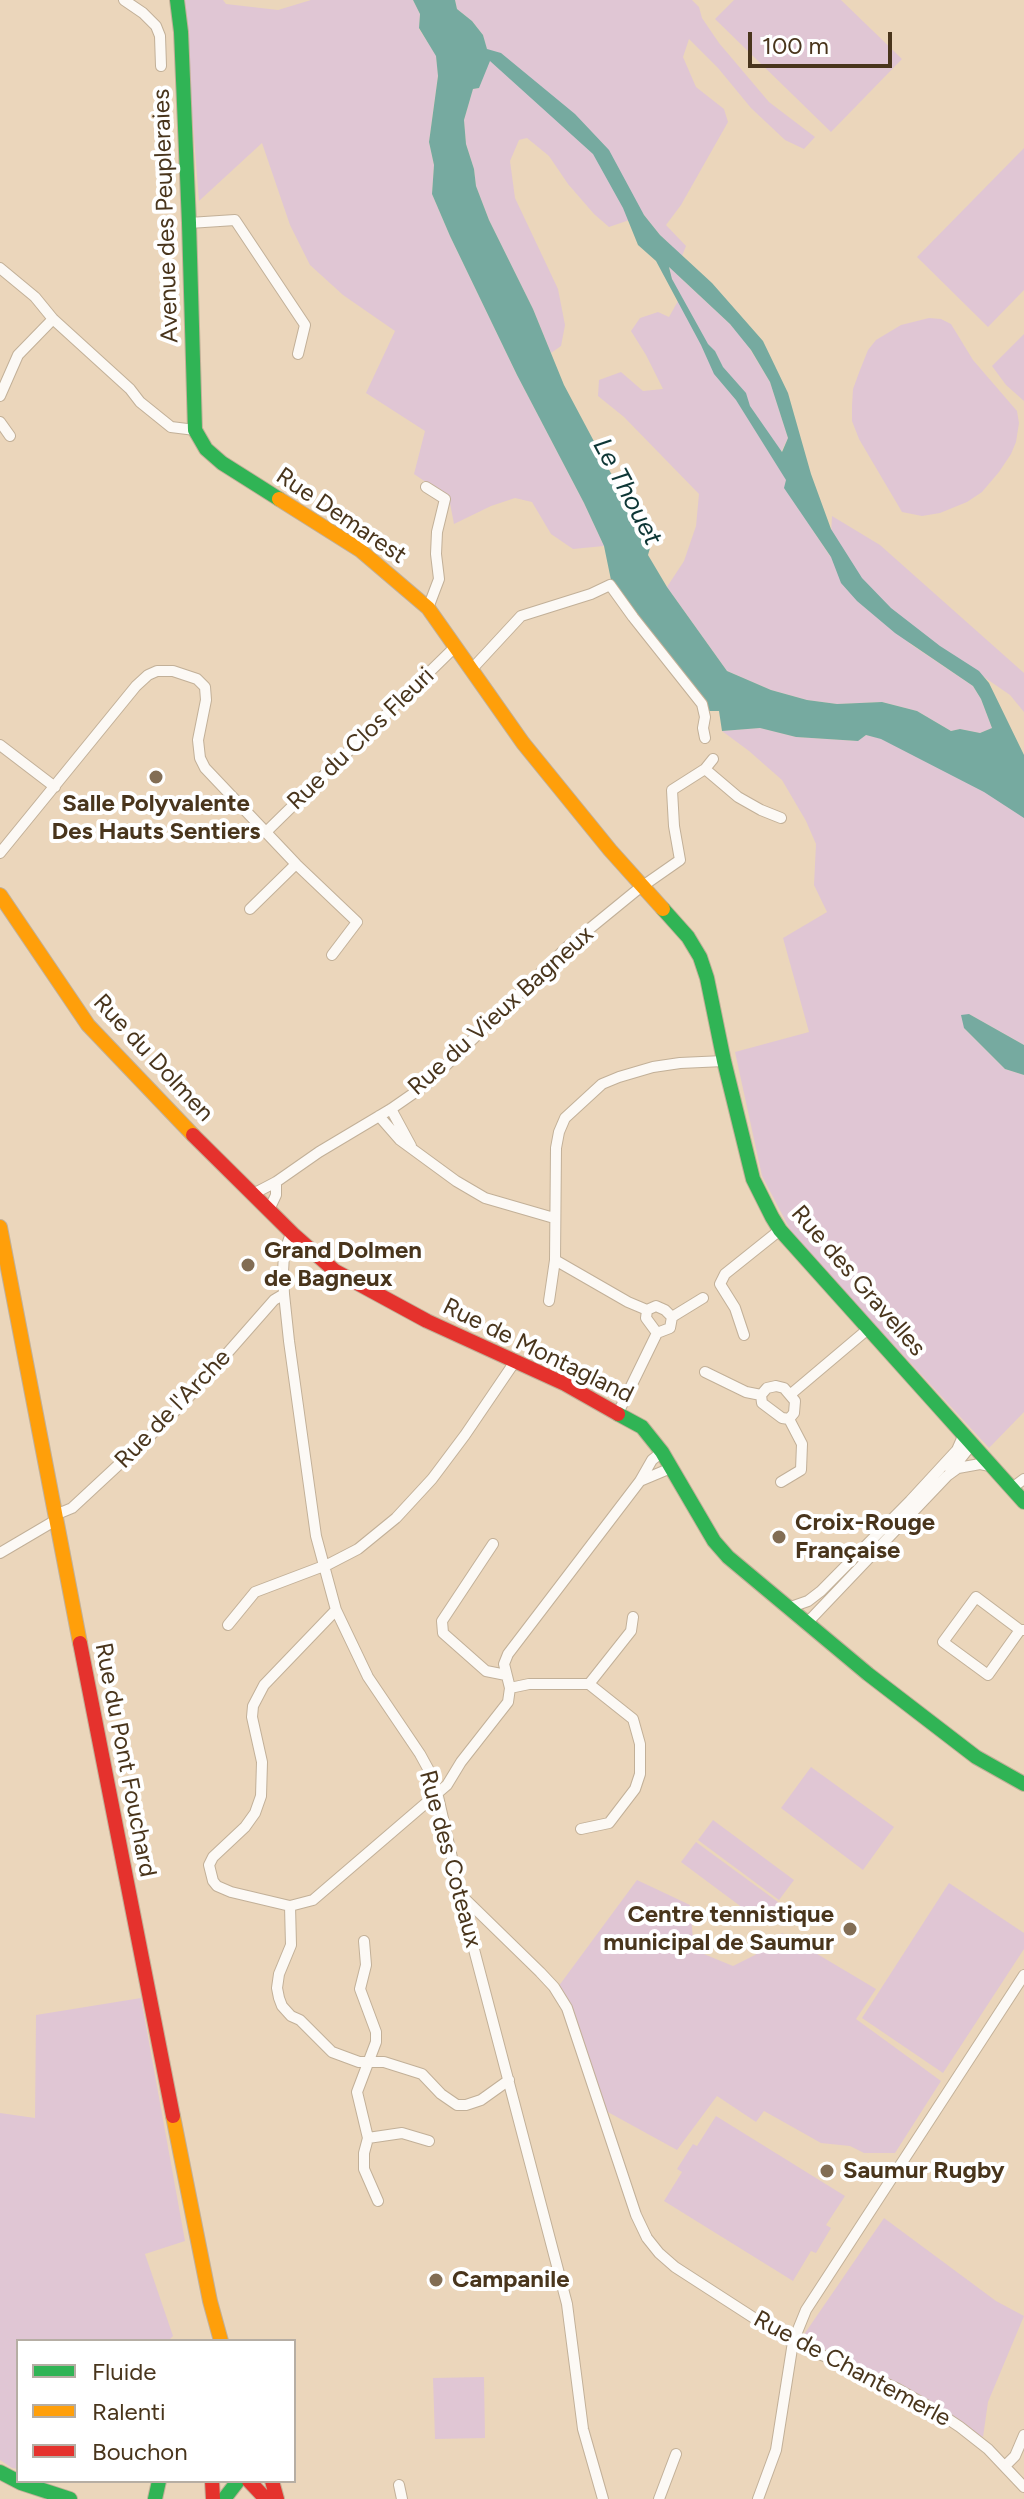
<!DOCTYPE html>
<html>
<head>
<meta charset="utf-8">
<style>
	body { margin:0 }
	#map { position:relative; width:1024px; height:2499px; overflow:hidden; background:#ebd6bb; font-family:Figtree,sans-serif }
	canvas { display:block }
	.legend { position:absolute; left:16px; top:2339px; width:280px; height:144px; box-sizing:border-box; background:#fff; border:2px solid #b6aea4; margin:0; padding:10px 14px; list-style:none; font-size:24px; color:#49351c }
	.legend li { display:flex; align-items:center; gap:16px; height:40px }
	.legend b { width:40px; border:2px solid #b6aea4 }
	.scale { position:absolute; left:748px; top:32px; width:144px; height:36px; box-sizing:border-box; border:4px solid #49351c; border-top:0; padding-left:10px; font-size:24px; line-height:28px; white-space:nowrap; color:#49351c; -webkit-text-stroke:6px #fff; paint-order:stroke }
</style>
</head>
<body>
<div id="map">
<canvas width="1024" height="2499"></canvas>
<ul class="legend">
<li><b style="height:10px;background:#30b455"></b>Fluide</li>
<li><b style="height:10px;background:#ff9f0a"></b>Ralenti</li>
<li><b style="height:10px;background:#e5322d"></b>Bouchon</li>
</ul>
<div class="scale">100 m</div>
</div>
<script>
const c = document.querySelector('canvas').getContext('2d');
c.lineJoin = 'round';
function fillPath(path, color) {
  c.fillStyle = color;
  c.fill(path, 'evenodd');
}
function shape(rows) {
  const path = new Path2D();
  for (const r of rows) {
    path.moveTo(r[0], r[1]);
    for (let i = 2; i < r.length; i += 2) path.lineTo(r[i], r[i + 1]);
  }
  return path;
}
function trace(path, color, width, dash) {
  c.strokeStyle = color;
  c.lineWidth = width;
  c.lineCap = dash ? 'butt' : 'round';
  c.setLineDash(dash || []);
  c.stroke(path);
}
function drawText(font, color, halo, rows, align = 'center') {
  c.font = font + ' Figtree,sans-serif';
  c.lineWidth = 8;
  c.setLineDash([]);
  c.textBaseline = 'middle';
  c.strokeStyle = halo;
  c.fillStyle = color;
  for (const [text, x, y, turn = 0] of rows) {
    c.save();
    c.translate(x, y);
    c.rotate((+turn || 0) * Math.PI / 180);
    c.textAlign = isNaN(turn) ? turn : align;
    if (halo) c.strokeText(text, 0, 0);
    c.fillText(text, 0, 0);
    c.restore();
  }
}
const green = shape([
	[183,0,223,0,226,4,278,10,311,0,413,0,420,14,419,29,436,55,438,75,429,142,434,165,432,194,450,236,517,375,584,503,604,546,573,549,551,534,532,502,515,498,491,506,454,524,449,498,414,474,425,431,366,393,395,331,343,295,310,265,290,225,262,143,199,201],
	[455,0,692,0,699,7,702,18,719,43,769,102,815,137,804,149,785,140,751,108,718,68,689,39,683,57,696,87,724,109,728,122,681,205,666,225,686,246,682,256,660,235,644,215,609,227,594,214,568,184,549,156,527,138,519,140,510,161,515,198,558,289,565,325,561,346,551,353,533,309,489,220,476,186,474,169,466,144,464,120,473,89,479,88,488,62,500,54,487,50,483,35,472,21,457,9],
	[734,0,841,0,902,59,831,132,715,19],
	[1024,148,1024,290,988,327,917,257],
	[669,267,730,324,745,341,770,382,788,438,781,452,786,480,785,488,830,556,832,516,880,545,1024,673,1024,712,1010,695,939,646,909,643,973,686,981,699,992,728,980,733,960,729,951,731,917,711,882,702,837,704,807,700,771,690,727,671,667,587,684,561,696,526,699,494,624,417,598,396,599,380,621,372,643,391,663,389,646,355,631,331,640,318,658,312,669,317,678,301],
	[929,318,941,319,951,324,973,360,1017,411,1019,423,1016,442,1011,454,999,472,982,492,967,502,940,513,922,516,902,512,859,439,852,421,852,406,853,389,860,370,868,350,876,340,901,325],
	[1024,334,1024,401,1006,385,992,366],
	[760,728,796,737,857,741,866,735,1024,770,1024,1045,969,1014,964,1028,1005,1069,1024,1075,1024,1412,989,1448,794,1237,762,1176,735,1052,809,1032,783,938,827,912,814,885,816,844,806,821,782,780,749,751,722,731],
	[811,1767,894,1827,863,1870,781,1808],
	[713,1820,794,1880,779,1900,698,1840],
	[696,1842,778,1902,763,1923,681,1862],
	[637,1880,690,1905,694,1950,733,1966,755,1955,782,1933,876,1989,856,2019,941,2081,895,2153,864,2153,850,2146,821,2143,764,2111,756,2122,717,2096,677,2150,606,2111,558,1987],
	[949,1883,1024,1933,1024,1949,943,2073,862,2018],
	[141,1998,185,2241,145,2254,173,2336,168,2341,18,2341,18,2469,12,2468,0,2460,0,2113,35,2118,36,2015],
	[716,2116,845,2196,826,2225,831,2228,816,2253,811,2251,793,2281,664,2201,682,2172,677,2169,693,2144,697,2146],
	[884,2218,996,2301,1024,2316,988,2402,983,2437,924,2401,810,2344,803,2336],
	[484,2377,485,2438,435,2439,433,2378]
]);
const water = shape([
	[413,0,455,0,457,9,472,21,483,35,487,49,501,53,575,114,609,150,644,215,660,235,712,283,763,341,788,393,811,474,831,529,862,578,891,608,940,646,979,671,989,683,1024,755,1024,818,984,792,881,739,866,735,858,741,796,737,760,728,722,731,719,711,709,711,611,580,604,546,584,503,517,375,450,236,432,194,434,165,429,142,438,76,436,56,419,28,420,14],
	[490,61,593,154,623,208,638,245,656,261,701,345,714,374,736,400,786,480,784,488,831,557,841,583,857,601,895,633,973,686,981,699,992,728,980,733,960,729,951,731,917,711,882,702,837,704,807,700,771,690,727,671,667,587,648,555,650,548,647,541,564,385,533,309,489,220,476,186,474,169,466,144,464,120,473,89,479,88],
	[669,267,730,324,751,350,770,382,788,438,782,452,750,406,746,393,723,367,715,351,708,344,672,279],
	[969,1014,1024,1045,1024,1075,1005,1069,964,1028,961,1015]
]);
const street = shape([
	[124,0,143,13,156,26,160,36,161,66],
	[189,223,235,220,305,325,298,354],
	[0,268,35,297,53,319,130,389,140,402,171,427,195,430],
	[0,396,18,355,53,319],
	[0,422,10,436],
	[426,487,445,499,437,532,436,554,439,579,428,608],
	[471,670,521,616,591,594,610,585,633,617,702,704,705,717,703,728,705,738],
	[0,745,55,787],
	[705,769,738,797,761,810,781,818],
	[266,832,455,647],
	[0,853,136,686,148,675,157,671,173,671,197,679,205,687,206,700,198,740,200,758,205,768,296,864,250,909],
	[296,864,357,922,332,955],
	[391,1109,411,1146],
	[379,1116,400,1140,456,1181,485,1198,554,1218],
	[253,1194,276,1182,319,1152,391,1109,427,1084,566,948,637,890,680,860,674,826,672,790,705,769,713,759],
	[269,1210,276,1195,276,1182],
	[293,1234,289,1239,284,1254,283,1272,284,1294,289,1341,316,1536,336,1610,368,1677,420,1754,432,1776,437,1792,466,1919,567,2304,583,2429,603,2499],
	[555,1260,628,1302,647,1310,656,1306,665,1310,672,1317,670,1328,657,1333,646,1318,647,1310],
	[549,1301,555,1260,556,1148,559,1132,565,1118,602,1084,619,1077,653,1067,680,1063,724,1061],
	[672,1317,703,1298],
	[744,1335,735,1308,720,1284,725,1274,780,1230],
	[705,1372,746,1392,761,1395],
	[776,1386,784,1388,795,1401,794,1413,789,1419,782,1418,762,1403,761,1395,767,1388,776,1386],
	[791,1394,868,1329],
	[618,1413,657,1333],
	[950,1472,973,1443],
	[640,1481,671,1468],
	[781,1482,801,1470,802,1444,789,1419],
	[1012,1488,1024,1479],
	[55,1515,72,1508,155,1431,187,1399,274,1300,284,1294],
	[493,1544,442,1621,443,1633,486,1671,506,1675],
	[0,1553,56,1520],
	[788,1608,808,1601,821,1591,910,1501,957,1450,964,1434],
	[336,1610,264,1685,253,1706,252,1717,262,1762,261,1796,255,1813,245,1827,213,1857,209,1865,213,1881,217,1886,231,1892,290,1906,313,1900,447,1785,461,1762,508,1702,510,1688,504,1664,508,1654,640,1481,652,1460,662,1452],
	[807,1623,947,1476,958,1468,980,1464,990,1466],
	[228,1625,255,1592,329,1564,358,1549,396,1518,432,1479,465,1435,516,1360],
	[1020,1630,976,1597,943,1642,988,1675,1020,1630,1024,1630],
	[589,1684,631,1631,633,1617],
	[510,1688,529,1684,589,1684,633,1719,640,1744,640,1774,635,1789,609,1823,581,1829],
	[462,1896,540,1972,554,1987,567,2008,636,2215,647,2238,659,2253,675,2267,788,2340,896,2388,933,2409,960,2427,988,2449,1024,2487],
	[290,1906,291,1945,279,1974,277,1988,279,1998,282,2006,291,2016,300,2020,332,2052,359,2062,384,2062,422,2074,441,2094,457,2105,466,2105,481,2100,509,2080],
	[364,1941,366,1965,360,1989,376,2032,376,2042,357,2092,368,2138,364,2153,364,2169,378,2201],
	[368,2138,402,2133,429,2141],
	[1005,2466,1015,2456,1024,2435],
	[399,2485,402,2499],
	[659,2499,676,2454],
	[758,2499,776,2450,793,2342,806,2310,1024,1975]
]);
const fast = shape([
	[177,0,181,32,189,223,195,430,206,449,222,463,279,499],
	[663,909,688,937,700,957,707,978,724,1061,753,1179,772,1217,780,1230,1024,1502],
	[618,1414,642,1427,662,1452,714,1541,728,1557,868,1674,976,1757,1024,1784],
	[0,2472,21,2483,70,2499],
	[155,2499,159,2481],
	[224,2499,238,2481]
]);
const slow = shape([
	[279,499,360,550,428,608,523,743,610,850,663,909],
	[0,895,88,1025,193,1135],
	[0,1227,80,1643],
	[173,2116,210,2301,221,2341]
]);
const jam = shape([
	[193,1135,293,1234,335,1271,427,1321,565,1384,618,1414],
	[80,1643,173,2116],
	[212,2481,213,2499],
	[249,2481,266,2499],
	[272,2481,277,2499]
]);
const markers = [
	[156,777,8,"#826d54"],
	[248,1265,8,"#826d54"],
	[779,1537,8,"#826d54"],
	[850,1929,8,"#826d54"],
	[827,2171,8,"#826d54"],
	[436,2280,8,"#826d54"]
];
const streetNames = [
	["Avenue des Peupleraies",166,216,-92],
	["Rue Demarest",341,516,34],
	["Rue du Clos Fleuri",361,739,-44],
	["Rue du Vieux Bagneux",501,1011,-42],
	["Rue du Dolmen",153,1058,47],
	["Rue des Gravelles",858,1281,49],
	["Rue de Montagland",538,1351,26],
	["Rue de l'Arche",173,1409,-46],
	["Rue du Pont Fouchard",125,1760,79],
	["Rue des Coteaux",450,1859,75],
	["Rue de Chantemerle",852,2369,28]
];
const poiNames = [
	["Salle Polyvalente",156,804,"center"],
	["Des Hauts Sentiers",156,832,"center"],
	["Grand Dolmen",264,1251],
	["de Bagneux",264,1279],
	["Croix-Rouge",795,1523],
	["Française",795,1551],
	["Centre tennistique",834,1915,"right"],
	["municipal de Saumur",834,1943,"right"],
	["Saumur Rugby",843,2171],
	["Campanile",452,2280]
];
const waterNames = [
	["Le Thouet",627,492,62]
];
fillPath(green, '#e0c6d4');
fillPath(water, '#76aaa0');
trace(street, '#c2b098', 12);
trace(fast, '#c2b098', 16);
trace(slow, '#c2b098', 16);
trace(jam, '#c2b098', 16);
trace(street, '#fcf9f5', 10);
trace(fast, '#30b455', 14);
trace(slow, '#ff9f0a', 14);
trace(jam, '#e5322d', 14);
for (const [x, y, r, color] of markers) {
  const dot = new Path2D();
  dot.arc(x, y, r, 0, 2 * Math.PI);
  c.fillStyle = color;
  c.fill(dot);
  trace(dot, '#fff', 3);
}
drawText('24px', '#49351c', '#fff', streetNames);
drawText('bold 24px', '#49351c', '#fff', poiNames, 'left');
drawText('italic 26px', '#0d3635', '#fff', waterNames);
</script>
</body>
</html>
